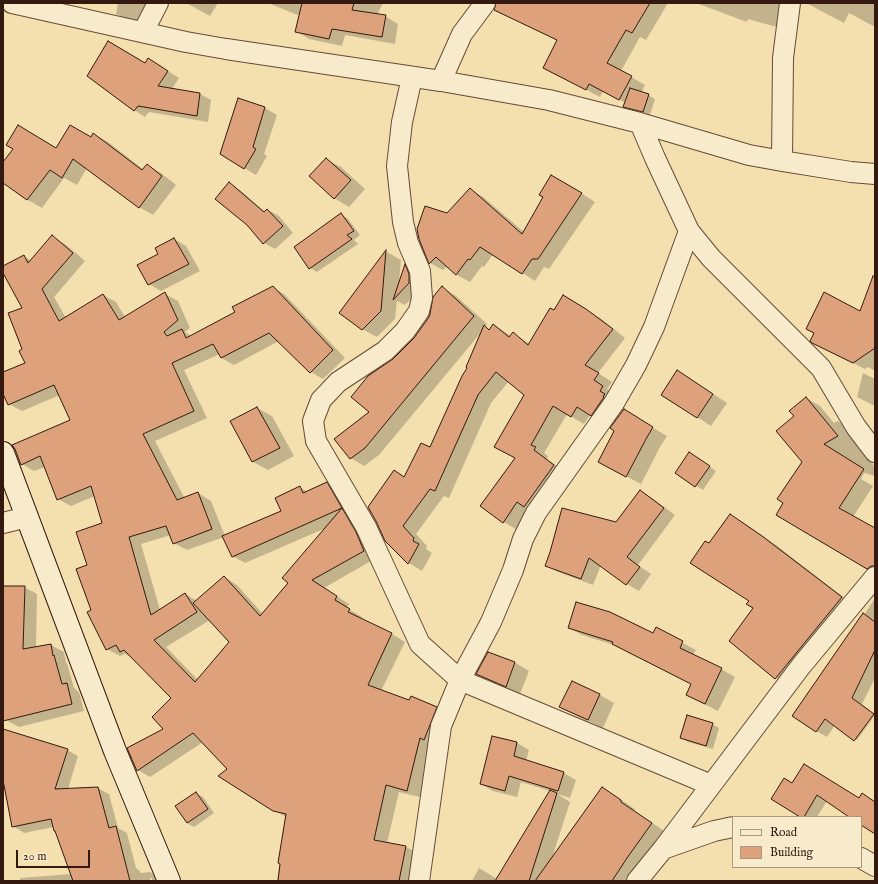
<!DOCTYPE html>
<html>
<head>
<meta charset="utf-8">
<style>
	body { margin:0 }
	#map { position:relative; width:878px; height:884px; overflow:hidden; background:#f4e0af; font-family:"IM FELL English",serif }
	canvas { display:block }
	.frame { position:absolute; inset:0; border:4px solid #33190f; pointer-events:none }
	.legend { position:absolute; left:732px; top:816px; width:130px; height:52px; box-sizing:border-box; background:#f8ebcb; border:1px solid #a99780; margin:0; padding:5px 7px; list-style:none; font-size:12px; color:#33190f }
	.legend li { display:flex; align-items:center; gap:8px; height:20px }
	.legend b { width:20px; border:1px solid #a99780 }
	.scale { position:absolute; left:16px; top:850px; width:74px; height:18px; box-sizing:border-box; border:2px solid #33190f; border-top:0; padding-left:5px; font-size:12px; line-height:14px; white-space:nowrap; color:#33190f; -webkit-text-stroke:3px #f8ebcb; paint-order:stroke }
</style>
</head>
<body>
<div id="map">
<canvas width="878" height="884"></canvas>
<div class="frame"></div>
<ul class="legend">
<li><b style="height:5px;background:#f8ebcb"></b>Road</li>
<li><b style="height:11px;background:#dda27b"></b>Building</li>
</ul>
<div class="scale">20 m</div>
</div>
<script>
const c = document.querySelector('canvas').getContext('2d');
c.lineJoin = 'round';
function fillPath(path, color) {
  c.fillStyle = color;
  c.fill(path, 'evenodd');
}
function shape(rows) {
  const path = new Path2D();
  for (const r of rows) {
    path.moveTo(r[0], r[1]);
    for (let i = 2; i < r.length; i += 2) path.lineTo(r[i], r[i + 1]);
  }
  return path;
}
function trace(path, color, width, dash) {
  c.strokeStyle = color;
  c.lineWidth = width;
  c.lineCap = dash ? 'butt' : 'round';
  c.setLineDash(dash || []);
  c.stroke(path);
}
const shadow = shape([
	[118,3,159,3,148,25,129,21,116,14],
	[186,3,218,3,210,16],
	[268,3,383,3,377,15,385,16,398,24,395,44,345,35,342,46,309,39,296,31,300,16],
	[539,3,668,3,646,40,640,37,621,71,645,85,641,93,648,95,655,99,650,115,631,110,625,106,626,103,603,91,600,97,558,75,558,40,542,33,528,25],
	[696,3,782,3,780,28,748,19,747,22],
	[806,3,875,3,875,27,849,13,844,23],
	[149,59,179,78,172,89,200,94,211,100,208,122,149,112,145,117,134,110],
	[239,100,265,108,277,115,264,154,267,156,256,175,221,154],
	[93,134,108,142,144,170,147,165,161,173,176,185,153,215,139,207,87,168,77,185,64,178,42,208,28,200,3,181,3,164,91,138],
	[326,159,341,167,365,189,349,207,334,198],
	[565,183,595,202,549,269,544,267,535,281,493,254,484,267,482,266,470,282,457,275,448,266,443,270,430,263,420,239,447,215,470,189,483,197,524,232],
	[229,184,240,190,265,212,268,210,279,216,293,233,275,249,264,243],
	[341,214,348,219,360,235,354,240,358,244,317,272,310,268],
	[52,237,65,244,85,261,54,297,66,318,103,295,116,302,125,317,165,294,178,301,190,328,185,332,191,336,236,312,273,287,285,295,345,358,323,379,311,372,279,341,234,365,221,358,220,354,184,370,207,418,155,441,185,499,198,493,211,501,225,536,282,511,299,487,308,492,327,483,339,491,376,558,324,588,349,604,347,608,362,617,361,619,392,634,405,642,381,691,410,702,436,707,449,715,432,745,420,797,399,792,387,843,406,847,419,854,413,881,277,881,286,817,273,810,229,769,203,742,150,777,138,770,165,729,172,698,134,659,125,654,120,656,107,649,92,611,88,566,104,524,95,496,71,506,58,499,45,467,34,471,22,464,72,420,60,395,22,411,9,404,3,389,3,373,26,364,24,350,23,309,3,271,3,267,24,256,31,261],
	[326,528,289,583,263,614,237,585,224,577,197,601,185,594,160,610,141,544,171,535,174,543,187,550,224,537,232,556,245,563],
	[210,620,231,642,198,680,166,647],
	[174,239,186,246,200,271,161,291,149,284,159,254],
	[387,252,401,260,399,283,405,266,416,272,421,290,405,305,397,301,395,319,377,337,362,329,340,313],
	[442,288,456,296,487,324,485,327,490,330,494,325,511,336,513,334,530,344,555,312,564,297,600,318,625,338,598,373,612,382,607,389,616,395,605,423,590,415,584,424,567,414,544,453,548,456,547,459,567,473,517,530,504,522,516,458,526,394,509,381,491,403,449,498,444,496,416,534,427,546,426,549,432,553,422,571,409,563,386,540,405,478,430,449,469,368,483,330,379,455,364,466,351,458,394,360,415,338,429,318],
	[860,312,875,313,875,371,868,367,865,369,825,349],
	[678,371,692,380,727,403,711,426,697,417],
	[863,373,875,379,875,406,857,397],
	[806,398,820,406,834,423,838,421,852,429,875,468,875,476,864,473,861,479,873,486,853,517,875,530,875,572,777,514,785,502,803,462,795,417],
	[257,408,272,416,294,456,268,470,253,462,231,422],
	[638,419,667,436,660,447,641,484,614,470],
	[696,457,716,471,703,490,676,473],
	[641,491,652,498,675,515,638,565,651,574,639,591,627,584,601,565,593,585,558,572,546,565,616,523],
	[730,515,744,523,776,545,855,606,789,686,776,678,754,608,750,600,710,544],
	[3,587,24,587,37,594,36,648,51,645,64,652,66,663,67,663,74,688,79,692,84,711,19,727,6,720,3,697],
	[875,598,875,678,862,704,875,715,857,740,847,734,835,725,827,737,816,731,864,615],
	[569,628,654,634,656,629,696,650,693,655,721,669,735,677,718,711,700,702,687,695,692,684,617,646,582,635],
	[514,662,529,671,520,694,492,682,477,674],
	[572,682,600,695,614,703,603,728,575,715,561,707],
	[712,724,719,728,713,749,688,742,682,738],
	[3,730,67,750,78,756,68,789,98,788,109,794,118,828,127,833,136,868,140,871,140,873,150,872,161,879,161,881,152,881,152,878,150,878,150,881,20,881,20,878,72,874,54,827,24,833,13,826,5,786,3,786],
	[493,737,517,743,529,750,526,761,564,773,576,780,570,798,557,794,570,802,552,858,602,788,617,797,635,809,634,811,666,832,632,881,472,881,479,868,497,879,550,791,521,782,517,797,493,791,481,784],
	[793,784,859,799,862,794,872,800,875,802,875,833,861,824,861,817,851,817,827,801,817,817,802,817],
	[196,793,203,797,214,813,194,827,187,823]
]);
const building = shape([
	[302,3,354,3,352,10,386,15,382,37,332,29,329,39,295,32,302,3],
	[496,3,650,3,632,33,626,30,607,63,632,76,619,100,589,84,586,90,543,68,557,40,494,10,496,3],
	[108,41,145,63,148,58,168,71,158,86,200,93,197,116,138,106,134,111,87,76,108,41],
	[630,88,649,94,643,112,623,107,630,88],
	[238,98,265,107,253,147,256,149,244,169,220,154,238,98],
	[18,125,56,148,70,125,91,137,93,133,142,170,147,164,162,176,139,208,73,159,62,178,50,170,27,200,3,183,3,162,13,149,6,145,18,125],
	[326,158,351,180,334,199,309,176,326,158],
	[551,175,582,193,538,259,532,259,522,274,480,247,470,260,468,259,456,275,436,257,429,264,419,239,417,229,425,206,447,213,470,188,522,234,543,197,539,195,551,175],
	[229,182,264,212,267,209,283,226,263,244,247,225,215,199,229,182],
	[341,213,354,231,347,235,352,239,309,269,294,247,341,213],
	[52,235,73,253,42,289,59,321,103,294,119,320,165,292,178,320,164,332,167,336,182,329,186,338,235,312,232,307,273,286,333,350,310,373,269,333,221,358,213,344,172,363,194,411,143,434,177,500,198,492,212,529,173,544,166,526,129,537,151,615,185,593,197,612,154,640,195,682,229,642,193,603,224,576,260,616,288,583,282,578,342,508,232,557,222,536,281,511,275,498,300,486,303,493,327,482,356,532,364,551,312,580,337,596,335,600,350,609,348,612,392,633,368,685,409,700,411,696,437,707,424,740,420,738,407,791,386,785,374,840,406,846,399,881,278,881,280,864,278,863,286,814,273,811,218,776,227,769,193,733,137,771,127,748,163,729,152,717,171,698,124,650,120,652,116,645,106,650,87,612,91,610,76,569,87,565,76,532,102,523,91,486,57,500,40,456,21,465,15,449,12,445,70,420,54,385,8,405,3,394,3,372,25,363,19,351,22,349,8,313,22,308,3,273,3,266,24,255,28,263,52,235],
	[174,238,189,264,148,285,137,265,158,254,155,248,174,238],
	[386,250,381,311,362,330,339,313,386,250],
	[405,264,409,274,409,283,393,300,405,264],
	[873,276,875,276,875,348,853,363,812,343,810,341,814,333,806,329,824,292,860,311,873,276],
	[442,286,474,316,365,448,350,459,334,439,369,412,351,397,368,376,393,359,414,338,429,317,430,314,433,297,442,286],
	[563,295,586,309,613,329,585,365,599,373,594,380,603,386,600,391,605,394,603,396,604,397,591,416,577,407,571,417,553,406,531,445,536,447,534,450,554,465,524,507,517,502,503,523,480,506,515,458,494,447,524,395,496,372,478,395,435,491,430,489,403,526,414,538,413,541,419,544,408,564,385,541,376,521,368,507,394,470,404,477,421,443,430,447,462,376,467,368,466,367,484,325,489,330,493,324,509,337,513,332,528,345,550,308,554,310,563,295],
	[677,370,713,394,697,418,661,395,677,370],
	[806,397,838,436,824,444,864,469,839,508,875,528,875,566,871,566,867,569,776,515,783,503,777,499,802,462,776,431,794,416,789,411,806,397],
	[257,407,280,448,252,462,230,421,257,407],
	[624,409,653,427,646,439,626,477,598,462,614,431,610,428,624,409],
	[689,452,710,466,695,487,675,473,689,452],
	[640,490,664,508,627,557,640,567,626,585,589,558,581,579,545,566,550,552,562,508,616,522,640,490],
	[730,514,762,536,842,597,775,679,729,641,753,608,746,604,749,601,690,563,705,541,709,543,730,514],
	[3,586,25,586,23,649,51,644,53,656,54,655,62,684,67,683,72,704,3,721,3,586],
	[576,602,610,612,653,633,656,627,683,641,680,648,722,668,705,704,686,695,691,684,612,644,613,642,568,628,576,602],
	[863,613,875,622,875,650,852,698,874,714,854,741,825,719,816,732,792,716,863,613],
	[488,652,515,662,506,687,476,674,488,652],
	[572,681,600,694,588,720,559,707,572,681],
	[687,715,713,723,706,746,680,738,687,715],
	[3,729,68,749,55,789,98,787,109,828,116,826,130,881,73,881,55,831,54,831,51,819,12,827,3,780,3,729],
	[492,736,517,742,514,756,564,772,558,791,509,776,505,791,480,784,492,736],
	[804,764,859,798,862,793,875,802,875,834,861,825,861,817,849,817,817,795,804,817,800,817,771,799,784,778,792,783,804,764],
	[602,787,621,800,621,802,652,823,627,858,612,881,535,881,602,787],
	[550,790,557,793,529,881,495,881,550,790],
	[196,792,208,809,187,823,175,806,196,792]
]);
const street = shape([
	[12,3,186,42,226,49,441,81,549,100,640,123,749,155,782,161,851,172,875,174],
	[143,32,158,3],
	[412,77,402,122,397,166,403,222,408,243,420,271,422,298,419,311,405,331,385,351,338,382,321,400,313,421,316,441,366,527,420,644,460,680,711,785],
	[441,81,462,34,485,3],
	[640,123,655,158,689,231,711,258,821,368,856,427,875,452],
	[782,161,783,58,790,3],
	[3,523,27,517],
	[663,849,714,831,733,827],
	[861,858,875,866],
	[419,881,441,726,460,680,491,622,513,570,523,539,536,513,614,403,636,365,654,327,689,231],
	[637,881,663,849,801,666,875,577]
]);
const secondary = shape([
	[3,453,115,751,169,881]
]);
fillPath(shadow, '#0003');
fillPath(building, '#dda27b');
trace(building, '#33190f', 1);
trace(street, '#634b37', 22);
trace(secondary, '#33190f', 24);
trace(street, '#f8ebcb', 20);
trace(secondary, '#f8ebcb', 22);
</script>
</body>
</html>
